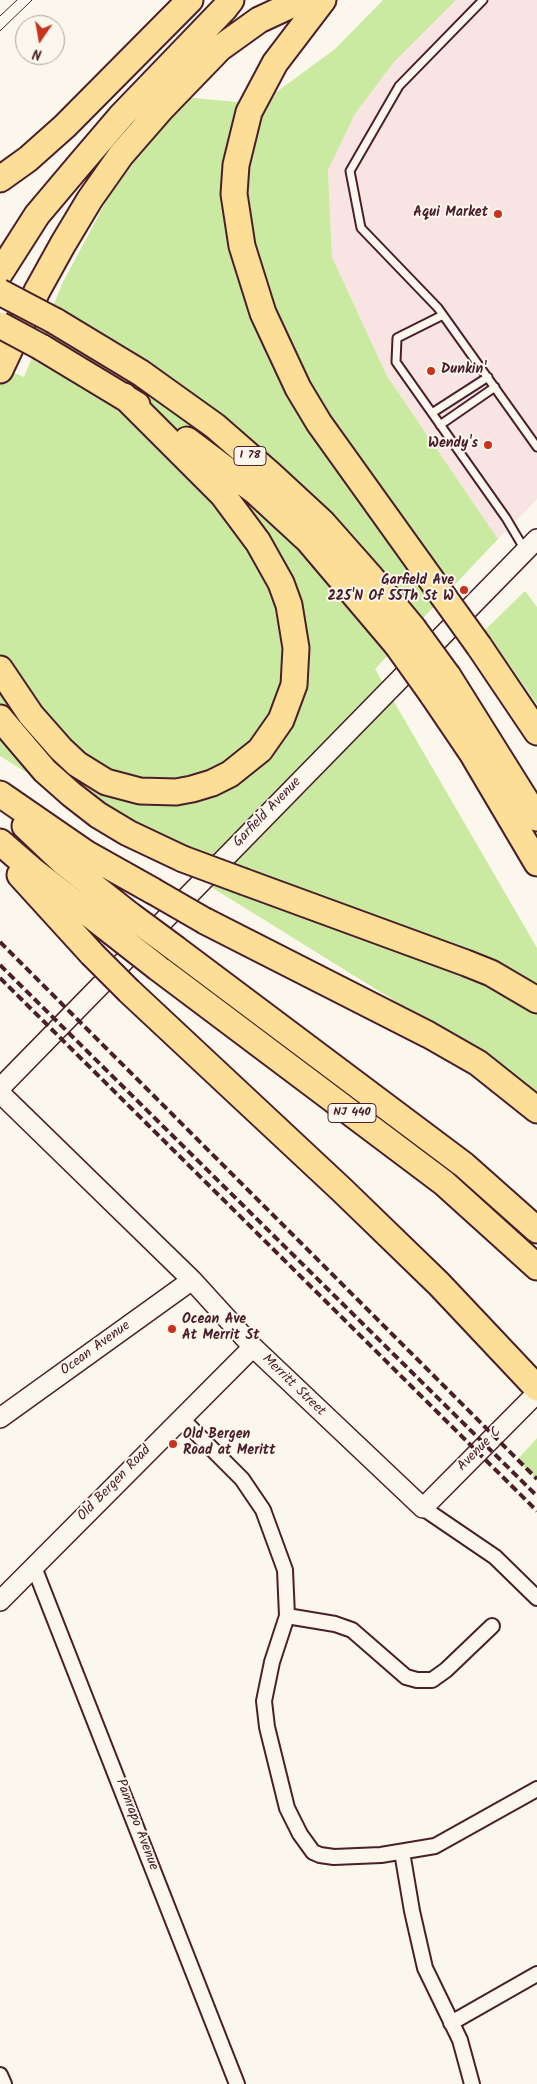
<!DOCTYPE html>
<html>
<head>
<meta charset="utf-8">
<style>
	body { margin:0 }
	#map { position:relative; width:537px; height:2084px; overflow:hidden; background:#fbf7ec; font-family:Kalam,sans-serif }
	canvas { display:block }
	.north { position:absolute; left:15px; top:15px; width:50px; height:50px; box-sizing:border-box; background:#fbf7ec; border:1px solid #b4a19f; border-radius:50%; rotate:192deg; font-size:14px; font-weight:700; line-height:20px; text-align:center; color:#4a1f2b }
	.north::after { content:''; display:block; margin:auto; width:18px; height:22px; background:#c8321e; clip-path:polygon(50% 0,100% 100%,50% 72%,0 100%) }
</style>
</head>
<body>
<div id="map">
<canvas width="537" height="2084"></canvas>
<div class="north">N</div>
</div>
<script>
const c = document.querySelector('canvas').getContext('2d');
c.lineJoin = 'round';
function fillPath(path, color) {
  c.fillStyle = color;
  c.fill(path, 'evenodd');
}
function shape(rows) {
  const path = new Path2D();
  for (const r of rows) {
    path.moveTo(r[0], r[1]);
    for (let i = 2; i < r.length; i += 2) path.lineTo(r[i], r[i + 1]);
  }
  return path;
}
function trace(path, color, width, dash) {
  c.strokeStyle = color;
  c.lineWidth = width;
  c.lineCap = dash ? 'butt' : 'round';
  c.setLineDash(dash || []);
  c.stroke(path);
}
function drawText(font, color, halo, rows, align = 'center') {
  c.font = font + ' Kalam,sans-serif';
  c.lineWidth = 4;
  c.setLineDash([]);
  c.textBaseline = 'middle';
  c.strokeStyle = halo;
  c.fillStyle = color;
  for (const [text, x, y, turn = 0] of rows) {
    c.save();
    c.translate(x, y);
    c.rotate((+turn || 0) * Math.PI / 180);
    c.textAlign = isNaN(turn) ? turn : align;
    if (halo) c.strokeText(text, 0, 0);
    c.fillText(text, 0, 0);
    c.restore();
  }
}
const built = shape([
	[456,0,537,0,537,499,498,539,387,376,332,257,328,170,355,114,394,62]
]);
const green = shape([
	[383,0,456,0,394,62,355,114,328,170,332,257,387,376,498,539,375,669,537,948,537,1106,490,1060,0,756,0,367,24,377,63,282,109,196,182,97,260,104,335,49],
	[525,591,537,607,537,704,485,630],
	[537,1438,537,1480,517,1460]
]);
const lane = shape([
	[483,0,399,86,350,171,361,228,438,308,537,447],
	[443,315,397,338,396,362,506,518,525,550],
	[432,413,488,377],
	[440,425,495,387]
]);
const street = shape([
	[181,1418,242,1479,263,1510,285,1570,287,1616,272,1662,264,1701,267,1727,287,1808,300,1834,313,1852,320,1855,334,1857,381,1855,435,1846,537,1789],
	[423,1508,495,1557,537,1598],
	[34,1567,237,2084],
	[287,1616,335,1624,352,1630,406,1677,417,1680,432,1680,446,1670,492,1626],
	[402,1852,412,1911,425,1968,460,2040,472,2084],
	[451,2023,537,1974],
	[0,2075,4,2084]
]);
const secondary = shape([
	[0,1088,537,539],
	[0,1093,192,1280,253,1347,423,1508,537,1393],
	[0,1418,192,1280],
	[0,1601,253,1347]
]);
const highway = shape([
	[323,0,275,63,249,112,236,165,234,194,242,246,263,313,298,388,319,423,443,596],
	[0,179,28,159,65,126,190,0],
	[0,273,37,215,80,164,122,115,224,9,231,0],
	[55,321,141,373,215,426,270,474,323,523,369,575,413,628],
	[41,347,137,405],
	[0,370,37,291,63,244,90,199,121,155,161,109,220,48,259,20,302,0],
	[187,440,256,492,308,540,397,645],
	[479,646,537,732],
	[0,669,31,715,61,749,77,764,106,782,140,791,176,792,192,789,212,783,230,774,260,750,281,720,294,685,296,648,289,605,281,583,258,542,223,495,124,396],
	[448,676,537,818],
	[432,694,472,753,537,863],
	[0,718,45,771,71,794,98,815,128,833,183,859],
	[0,794,87,854,153,891],
	[25,826,63,862,130,915],
	[0,842,31,869,112,932],
	[20,875,92,954],
	[245,882,466,963,491,973,537,1000],
	[205,921,429,1035,478,1063,537,1110],
	[176,949,464,1165,537,1230],
	[158,968,444,1183,537,1267],
	[129,991,342,1190,439,1284,537,1388]
]);
const tram = shape([
	[0,16,17,0],
	[0,31,32,0]
]);
const rail = shape([
	[0,942,537,1479],
	[0,965,537,1496],
	[0,978,537,1511]
]);
const highwayBridge = shape([
	[0,292,55,321],
	[0,325,41,347],
	[443,596,479,646],
	[413,628,448,676],
	[397,645,432,694],
	[183,859,245,882],
	[153,891,205,921],
	[130,915,176,949],
	[112,932,158,968],
	[92,954,129,991]
]);
const markers = [
	[498,214,5,"#c8321e"],
	[431,371,5,"#c8321e"],
	[488,445,5,"#c8321e"],
	[464,590,5,"#c8321e"],
	[172,1329,5,"#c8321e"],
	[173,1444,5,"#c8321e"]
];
const shields = [
	[250,456,32],
	[352,1113,48]
];
const shieldNames = [
	["I 78",250,456],
	["NJ 440",352,1113]
];
const poiNames = [
	["Aqui Market",488,214],
	["Dunkin'",441,371,"left"],
	["Wendy's",478,445],
	["Garfield Ave",454,582],
	["225'N Of 55Th St W",454,598],
	["Ocean Ave",182,1321,"left"],
	["At Merrit St",182,1337,"left"],
	["Old Bergen",183,1436,"left"],
	["Road at Meritt",183,1452,"left"]
];
const streetNames = [
	["Garfield Avenue",268,813,-46],
	["Ocean Avenue",96,1349,-36],
	["Merritt Street",293,1386,44],
	["Avenue C",480,1450,-45],
	["Old Bergen Road",115,1484,-46],
	["Pamrapo Avenue",136,1825,69]
];
fillPath(built, '#f8e4e2');
fillPath(green, '#cbeaa1');
trace(lane, '#4a1f2b', 11);
trace(street, '#4a1f2b', 18);
trace(secondary, '#4a1f2b', 22);
trace(highway, '#4a1f2b', 29);
trace(lane, '#fbf7ec', 7);
trace(street, '#fbf7ec', 14);
trace(secondary, '#fbf7ec', 19);
trace(highway, '#fdde96', 25);
trace(tram, '#4a1f2b', 1);
trace(rail, '#4a1f2b', 4, [8, 4]);
trace(highwayBridge, '#4a1f2b', 29, []);
trace(highwayBridge, '#fdde96', 25);
for (const [x, y, r, color] of markers) {
  const dot = new Path2D();
  dot.arc(x, y, r, 0, 2 * Math.PI);
  c.fillStyle = color;
  c.fill(dot);
  trace(dot, '#fbf7ec', 2);
}
for (const [x, y, w] of shields) {
  const box = new Path2D();
  box.roundRect(x - w / 2, y - 9.5, w, 19, 4);
  c.fillStyle = '#fbf7ec';
  c.fill(box);
  trace(box, '#4a1f2b', 1);
}
drawText('bold 12px', '#4a1f2b', null, shieldNames);
drawText('bold 14px', '#4a1f2b', '#fbf7ec', poiNames, 'right');
drawText('14px', '#4a1f2b', '#fbf7ec', streetNames);
</script>
</body>
</html>
